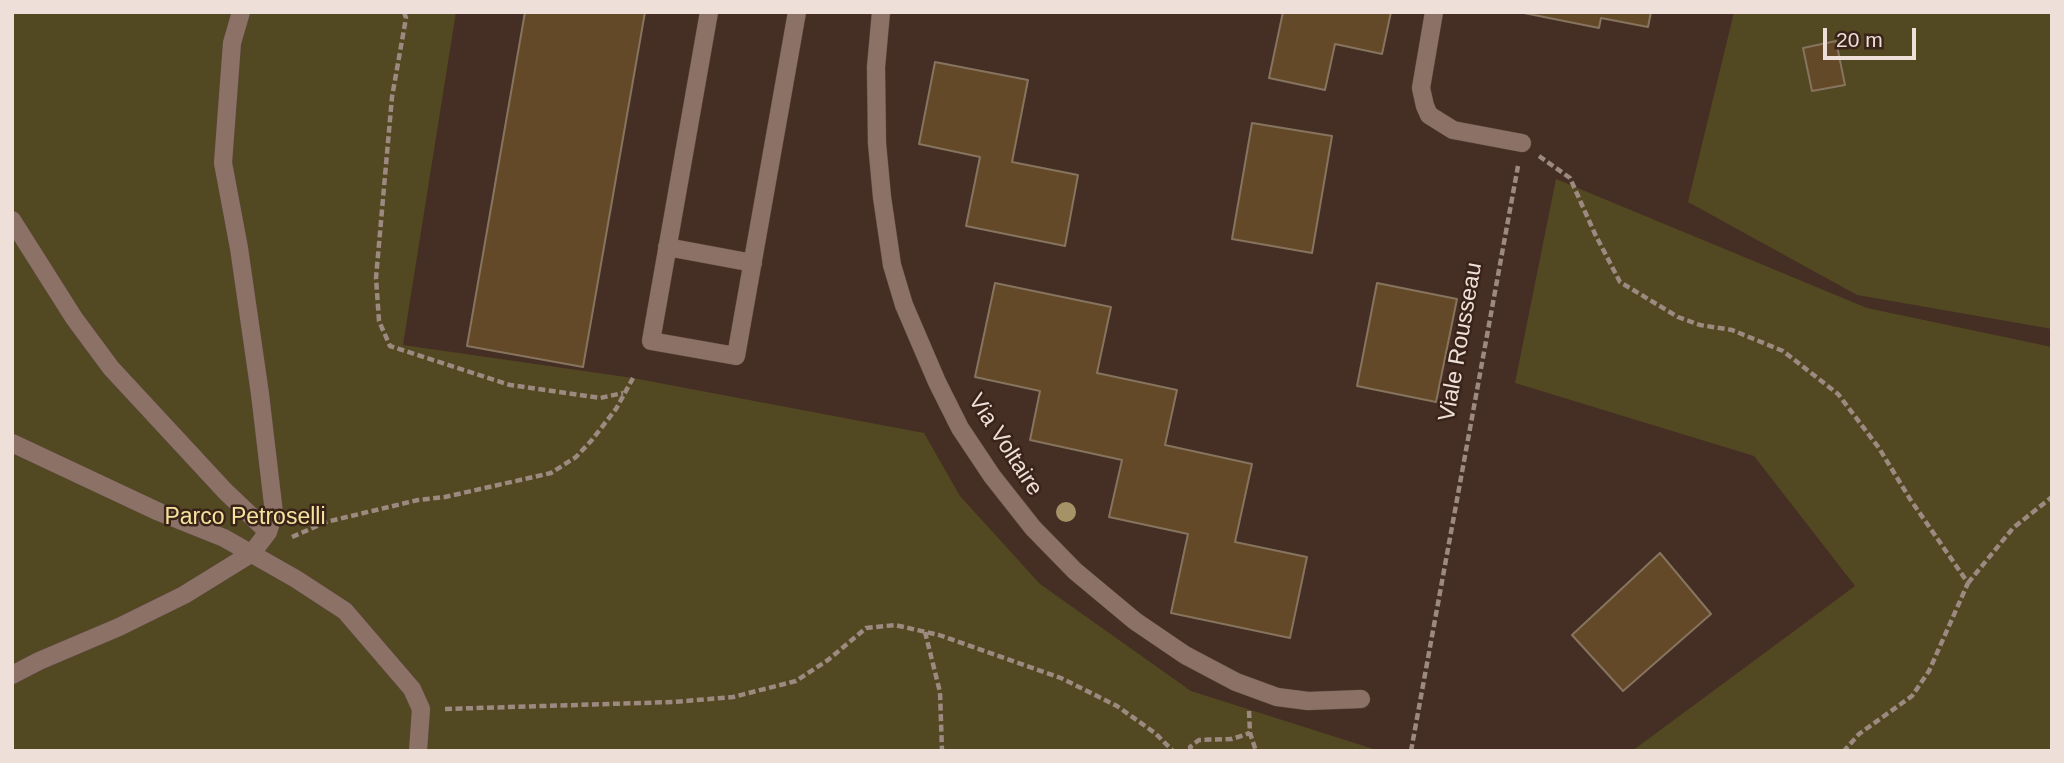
<!DOCTYPE html>
<html>
<head>
<meta charset="utf-8">
<style>
	body { margin:0 }
	#map { position:relative; width:2064px; height:763px; overflow:hidden; background:#452e24; font-family:Arial,sans-serif }
	canvas { display:block }
	.frame { position:absolute; inset:0; border:14px solid #eedfd8; pointer-events:none }
	.scale { position:absolute; left:1823px; top:28px; width:93px; height:32px; box-sizing:border-box; border:4px solid #eedfd8; border-top:0; padding-left:9px; font-size:21px; line-height:24px; white-space:nowrap; color:#eedfd8; -webkit-text-stroke:5px #3a241a; paint-order:stroke }
</style>
</head>
<body>
<div id="map">
<canvas width="2064" height="763"></canvas>
<div class="frame"></div>
<div class="scale">20 m</div>
</div>
<script>
const c = document.querySelector('canvas').getContext('2d');
c.lineJoin = 'round';
function fillPath(path, color) {
  c.fillStyle = color;
  c.fill(path, 'evenodd');
}
function shape(rows) {
  const path = new Path2D();
  for (const r of rows) {
    path.moveTo(r[0], r[1]);
    for (let i = 2; i < r.length; i += 2) path.lineTo(r[i], r[i + 1]);
  }
  return path;
}
function trace(path, color, width, dash) {
  c.strokeStyle = color;
  c.lineWidth = width;
  c.lineCap = dash ? 'butt' : 'round';
  c.setLineDash(dash || []);
  c.stroke(path);
}
function drawText(font, color, halo, rows, align = 'center') {
  c.font = font + ' Arial,sans-serif';
  c.lineWidth = 5;
  c.setLineDash([]);
  c.textBaseline = 'middle';
  c.strokeStyle = halo;
  c.fillStyle = color;
  for (const [text, x, y, turn = 0] of rows) {
    c.save();
    c.translate(x, y);
    c.rotate((+turn || 0) * Math.PI / 180);
    c.textAlign = isNaN(turn) ? turn : align;
    if (halo) c.strokeText(text, 0, 0);
    c.fillText(text, 0, 0);
    c.restore();
  }
}
const green = shape([
	[12,12,456,12,403,345,633,378,924,433,960,496,1040,584,1191,691,1380,751,12,751],
	[1734,12,2052,12,2052,329,1857,295,1688,202],
	[1556,179,1867,308,2052,347,2052,751,1632,751,1855,586,1754,456,1515,383]
]);
const building = shape([
	[525,12,645,12,583,367,467,346,525,12],
	[1283,12,1391,12,1382,54,1335,44,1325,90,1269,78,1283,12],
	[1519,12,1651,12,1648,27,1601,18,1599,28,1519,12],
	[1836,41,1845,85,1812,91,1803,48,1836,41],
	[935,62,1028,80,1012,162,1078,175,1065,246,966,226,980,157,919,144,935,62],
	[1252,123,1332,136,1312,253,1232,239,1252,123],
	[995,283,1111,307,1097,373,1177,390,1165,445,1252,464,1235,542,1307,557,1290,638,1171,613,1188,534,1109,517,1122,460,1030,440,1040,391,975,377,995,283],
	[1377,283,1457,299,1436,402,1357,386,1377,283],
	[1660,553,1711,614,1623,691,1572,635,1660,553]
]);
const path = shape([
	[404,12,406,18,392,97,376,278,379,321,390,346,510,385,600,398,623,393],
	[1539,156,1570,178,1595,234,1620,282,1678,317,1700,325,1732,330,1783,351,1838,394,1879,448,1910,499,1968,583,1929,671,1912,696,1859,734,1844,751],
	[292,537,326,522,418,500,445,497,551,473,576,457,591,441,616,409,633,378],
	[1968,583,2013,528,2052,497],
	[925,632,940,692,942,751],
	[445,709,674,702,733,697,796,681,828,660,866,628,895,625,939,635,1061,678,1117,706,1155,733,1173,751],
	[1249,711,1250,733,1256,751],
	[1191,751,1190,747,1199,740,1232,739,1250,733],
	[1411,751,1518,166]
]);
const pedestrian = shape([
	[12,220,74,318,111,368,225,491,268,532],
	[12,443,159,512,224,538,296,579,345,611,412,689,421,709,418,751],
	[12,675,39,661,119,627,184,595,252,553,268,532,274,513,260,394,239,248,223,163,232,43,241,12]
]);
const minor = shape([
	[709,12,651,341,736,356,797,12],
	[881,12,876,67,877,143,882,197,892,265,904,305,937,382,960,428,992,476,1033,528,1075,571,1135,621,1185,655,1236,682,1277,697,1308,701,1361,699],
	[1434,12,1421,88,1425,106,1429,115,1453,130,1522,143],
	[667,247,753,263]
]);
const trees = [
	[1066,512]
];
const streetNames = [
	["Viale Rousseau",1461,342,-80],
	["Via Voltaire",1005,445,57]
];
const parkNames = [
	["Parco Petroselli",245,518]
];
fillPath(green, '#524821');
fillPath(building, '#644928');
trace(building, '#86745f', 2);
trace(pedestrian, '#5d4a41', 19);
trace(minor, '#5d4a41', 19);
trace(path, '#9c8980', 4.5, [7, 3.5]);
trace(pedestrian, '#8c7266', 18);
trace(minor, '#8c7266', 18);
c.fillStyle = '#a69267';
for (const [x, y] of trees) {
  c.beginPath();
  c.arc(x, y, 10, 0, 2 * Math.PI);
  c.fill();
}
drawText('23px', '#eedfd8', '#3a241a', streetNames);
drawText('23px', '#f6e39e', '#3a241a', parkNames);
</script>
</body>
</html>
